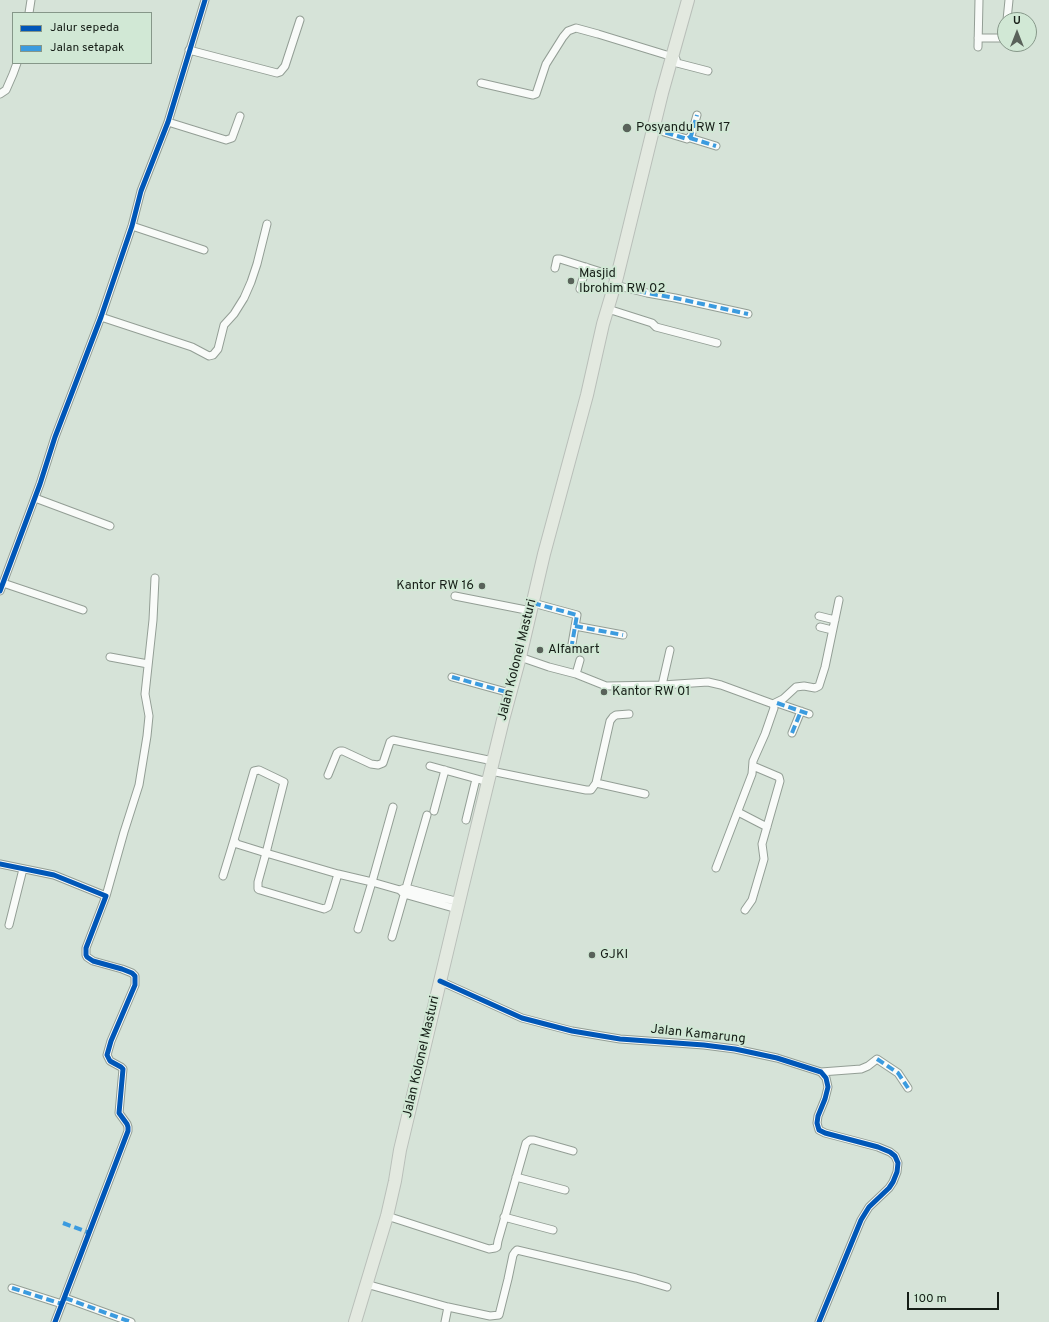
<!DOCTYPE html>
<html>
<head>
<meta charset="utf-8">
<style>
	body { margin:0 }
	#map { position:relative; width:1049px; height:1322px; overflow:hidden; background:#d6e3d8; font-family:Overpass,sans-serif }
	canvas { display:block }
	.legend { position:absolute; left:12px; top:12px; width:140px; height:52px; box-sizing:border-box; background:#d1e8d5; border:1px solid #869789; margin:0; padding:5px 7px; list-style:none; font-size:12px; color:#151d16 }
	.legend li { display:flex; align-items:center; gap:8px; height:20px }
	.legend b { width:20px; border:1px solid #869789 }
	.north { position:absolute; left:997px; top:12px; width:40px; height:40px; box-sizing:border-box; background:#d1e8d5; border:1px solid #869789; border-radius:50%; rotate:0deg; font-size:11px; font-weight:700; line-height:16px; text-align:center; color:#151d16 }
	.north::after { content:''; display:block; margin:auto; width:14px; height:18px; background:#59625a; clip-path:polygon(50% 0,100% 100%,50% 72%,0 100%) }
	.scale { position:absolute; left:907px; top:1292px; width:92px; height:18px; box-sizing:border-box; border:2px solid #151d16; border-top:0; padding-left:5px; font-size:12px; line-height:14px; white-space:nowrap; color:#151d16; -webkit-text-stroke:3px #d1e8d5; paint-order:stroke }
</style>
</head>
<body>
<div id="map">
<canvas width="1049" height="1322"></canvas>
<ul class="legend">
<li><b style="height:5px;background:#0057b8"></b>Jalur sepeda</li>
<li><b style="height:5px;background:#3b9bdf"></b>Jalan setapak</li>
</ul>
<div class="north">U</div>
<div class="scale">100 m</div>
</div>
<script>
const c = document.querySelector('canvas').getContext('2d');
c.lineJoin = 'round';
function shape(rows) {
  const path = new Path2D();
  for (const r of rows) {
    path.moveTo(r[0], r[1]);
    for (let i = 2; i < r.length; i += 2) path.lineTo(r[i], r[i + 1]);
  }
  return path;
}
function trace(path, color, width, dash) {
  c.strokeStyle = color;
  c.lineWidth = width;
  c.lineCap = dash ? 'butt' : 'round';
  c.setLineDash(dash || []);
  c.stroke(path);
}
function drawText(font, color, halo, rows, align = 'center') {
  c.font = font + ' Overpass,sans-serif';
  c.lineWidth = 4;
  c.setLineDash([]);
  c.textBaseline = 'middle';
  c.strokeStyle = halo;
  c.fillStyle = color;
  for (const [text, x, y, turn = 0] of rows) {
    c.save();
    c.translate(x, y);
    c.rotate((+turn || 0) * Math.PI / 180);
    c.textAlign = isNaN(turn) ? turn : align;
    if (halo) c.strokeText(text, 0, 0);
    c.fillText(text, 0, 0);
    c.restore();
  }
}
const minor = shape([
	[29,13,31,0],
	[1007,20,1009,0],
	[978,38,1005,38],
	[978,47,979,0],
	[189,50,277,73,280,72,285,66,300,20],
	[481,83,533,95,536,94,546,64,563,37,568,31,576,28,598,34,673,57,676,59,677,63,708,71],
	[0,94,6,90,13,74,17,63],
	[168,122,226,140,232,138,240,116],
	[654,129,687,139,691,136,697,115],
	[690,138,716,146],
	[132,226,204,250],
	[555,268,557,259,560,259,617,277],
	[615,285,647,293,675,298,748,314],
	[580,289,586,267],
	[608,309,652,323,656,327,717,343],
	[101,317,192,347,209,356,213,355,218,349,224,325,234,314,244,298,251,282,257,264,267,224],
	[35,498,110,526],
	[3,583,83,610],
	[0,591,40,484,55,437,101,317,132,226,141,191,168,122,205,0],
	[455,596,531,611],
	[533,603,577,615,572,644],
	[819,616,835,620],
	[575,626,623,635],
	[820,627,832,630],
	[110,657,148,664],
	[520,657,549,667,576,674,606,686,662,685,708,682,721,685,773,704,783,699,796,687,804,686,815,688,819,686,825,667,839,600],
	[576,674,580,660],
	[452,677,510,693],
	[662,685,670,650],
	[777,703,809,714],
	[792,733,801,711],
	[430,766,488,782],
	[491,771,540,781,586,790,591,790,596,783,610,721,613,717,616,715,629,714],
	[328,775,337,753,340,751,343,751,371,764,378,765,383,763,390,742,393,740,493,761],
	[596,783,645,794],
	[393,807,372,882,400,890,404,894,457,909],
	[434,811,445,770],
	[738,812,767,827],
	[466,820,476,779],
	[0,864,54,875,106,896,86,948,86,955,87,957,93,961,122,969,132,973,135,976,135,985,111,1041,107,1055,110,1061,121,1067,123,1069,119,1113,127,1124,128,1127,128,1131,55,1322],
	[716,868,752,774,753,761,765,734,774,708,773,704],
	[338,874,266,853,284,782,259,770,254,771,234,840,237,844,266,853,258,882,258,889,260,890,324,909,328,907,338,874,372,882,358,929],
	[223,876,234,840],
	[402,889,406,888,459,902],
	[106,896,124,832,139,785,147,736,149,716,145,694,153,620,155,578],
	[745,910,752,900,762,866,764,859,762,844,780,781,779,777,753,766],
	[9,925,23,869],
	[392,937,427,815],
	[440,981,522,1018,572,1031,620,1039,704,1045,735,1049,777,1058,821,1072,826,1078,828,1087,825,1099,818,1116,817,1123,819,1130,825,1133,878,1147,890,1152,895,1156,898,1163,897,1172,893,1182,889,1188,869,1207,861,1220,819,1322],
	[821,1072,861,1069,868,1066,877,1059,898,1073,908,1088],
	[516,1177,565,1190],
	[387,1216,489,1249,495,1248,497,1247,498,1241,526,1143,530,1140,534,1140,573,1151],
	[504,1217,553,1230],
	[366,1284,448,1307,490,1316,499,1315,508,1279,513,1255,515,1252,517,1250,636,1278,667,1287],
	[12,1288,62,1304],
	[65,1298,131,1322],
	[445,1322,448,1307]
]);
const primary = shape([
	[355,1322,387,1216,395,1181,400,1150,462,889,503,720,520,657,544,554,587,395,603,324,617,277,662,93,688,0]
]);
const quiet = shape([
	[654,129,687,139,691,136,697,115],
	[690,138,716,146],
	[615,285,647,293,675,298,748,314],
	[533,603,577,615,572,644],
	[575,626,623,635],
	[452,677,510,693],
	[777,703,809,714],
	[792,733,801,711],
	[877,1059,898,1073,908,1088],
	[63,1223,90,1233],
	[12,1288,62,1304],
	[65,1298,131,1322]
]);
const cycleway = shape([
	[0,591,40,484,55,437,101,317,132,226,141,191,168,122,205,0],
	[0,864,54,875,106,896,86,948,86,955,87,957,93,961,122,969,132,973,135,976,135,985,111,1041,107,1055,110,1061,121,1067,123,1069,119,1113,127,1124,128,1127,128,1131,55,1322],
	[440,981,522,1018,572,1031,620,1039,704,1045,735,1049,777,1058,821,1072,826,1078,828,1087,825,1099,818,1116,817,1123,819,1130,825,1133,878,1147,890,1152,895,1156,898,1163,897,1172,893,1182,889,1188,869,1207,861,1220,819,1322]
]);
const markers = [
	[627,128,5,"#59625a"],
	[571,281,4,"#59625a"],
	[482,586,4,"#59625a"],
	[540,650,4,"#59625a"],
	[604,692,4,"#59625a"],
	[592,955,4,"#59625a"]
];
const poiNames = [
	["Posyandu RW 17",636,128],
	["Masjid",579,274],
	["Ibrohim RW 02",579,289],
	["Kantor RW 16",474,586,"right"],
	["Alfamart",548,650],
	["Kantor RW 01",612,692],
	["GJKI",600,955]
];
const streetNames = [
	["Jalan Kolonel Masturi",518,660,-76],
	["Jalan Kamarung",698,1035,6],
	["Jalan Kolonel Masturi",422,1057,-77]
];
trace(minor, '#939e95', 9);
trace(primary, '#b9bfb9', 14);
trace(minor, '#f9fbf9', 7);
trace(primary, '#e3e9e0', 12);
trace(quiet, '#3b9bdf', 4, [8, 4]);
trace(cycleway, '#0057b8', 5);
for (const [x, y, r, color] of markers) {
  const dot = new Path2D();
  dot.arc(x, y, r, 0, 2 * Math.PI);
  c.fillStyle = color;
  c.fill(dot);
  trace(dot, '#d1e8d5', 1.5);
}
drawText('13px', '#151d16', '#d1e8d5', poiNames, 'left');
drawText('13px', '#151d16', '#d1e8d5', streetNames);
</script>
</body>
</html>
